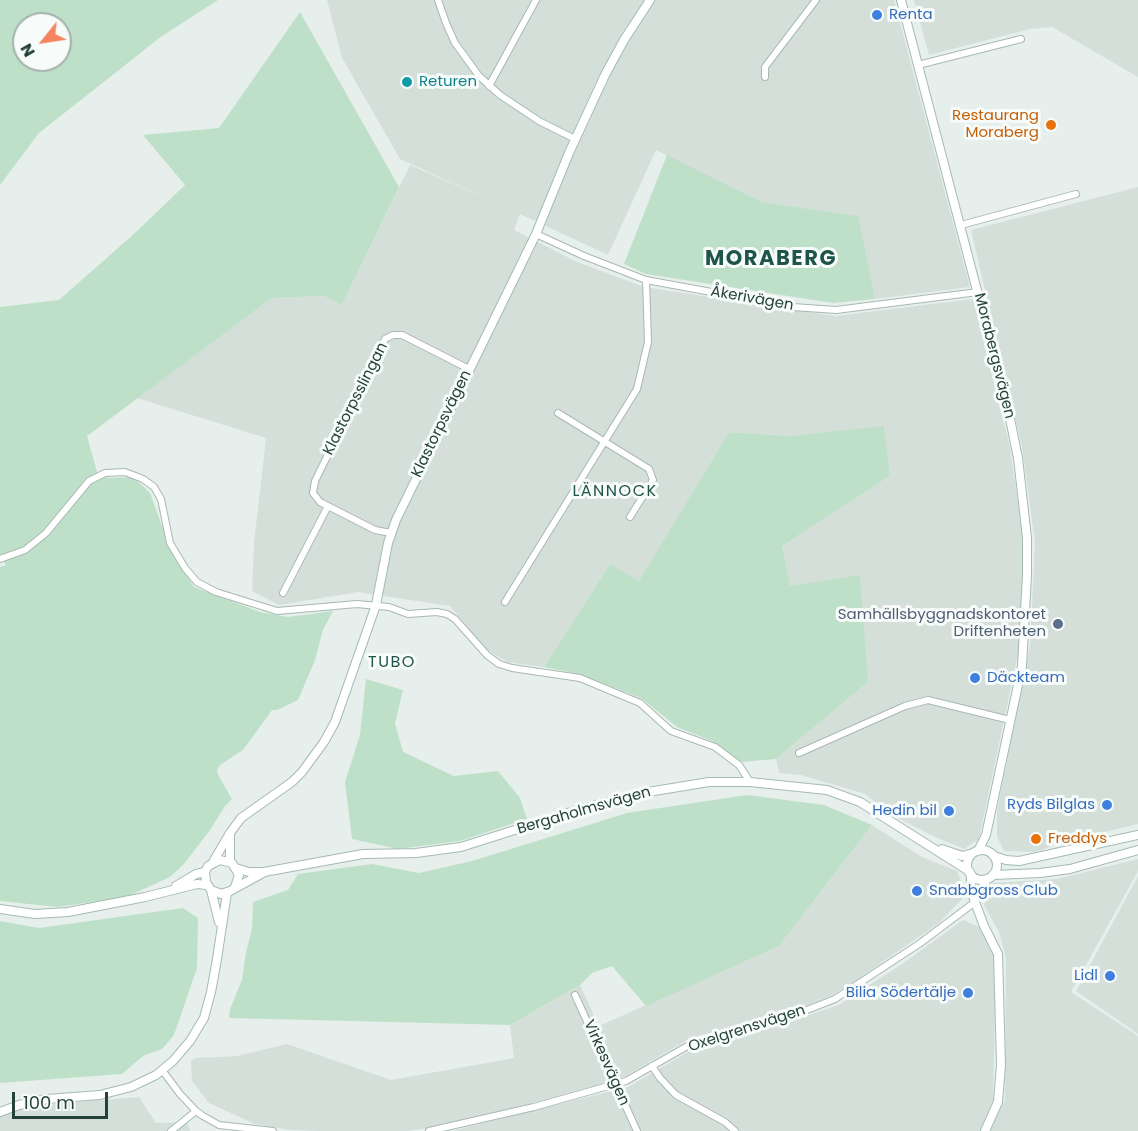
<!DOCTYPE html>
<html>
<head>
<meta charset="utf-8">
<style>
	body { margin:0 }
	#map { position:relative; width:1138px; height:1131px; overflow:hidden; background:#e6efeb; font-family:Poppins,sans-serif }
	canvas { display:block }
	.north { position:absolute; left:12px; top:12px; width:60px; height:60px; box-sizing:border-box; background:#f7fbf9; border:2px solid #a3b1ad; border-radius:50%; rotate:240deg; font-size:16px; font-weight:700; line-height:24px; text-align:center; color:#24423a }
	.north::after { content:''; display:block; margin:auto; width:21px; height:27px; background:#f4845f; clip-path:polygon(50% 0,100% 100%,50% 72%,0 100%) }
	.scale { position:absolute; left:12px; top:1092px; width:96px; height:27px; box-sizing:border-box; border:3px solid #24423a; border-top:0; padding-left:8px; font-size:18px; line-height:21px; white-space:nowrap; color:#24423a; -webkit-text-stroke:4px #f7fbf9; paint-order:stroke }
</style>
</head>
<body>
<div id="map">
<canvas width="1138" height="1131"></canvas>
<div class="north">N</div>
<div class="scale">100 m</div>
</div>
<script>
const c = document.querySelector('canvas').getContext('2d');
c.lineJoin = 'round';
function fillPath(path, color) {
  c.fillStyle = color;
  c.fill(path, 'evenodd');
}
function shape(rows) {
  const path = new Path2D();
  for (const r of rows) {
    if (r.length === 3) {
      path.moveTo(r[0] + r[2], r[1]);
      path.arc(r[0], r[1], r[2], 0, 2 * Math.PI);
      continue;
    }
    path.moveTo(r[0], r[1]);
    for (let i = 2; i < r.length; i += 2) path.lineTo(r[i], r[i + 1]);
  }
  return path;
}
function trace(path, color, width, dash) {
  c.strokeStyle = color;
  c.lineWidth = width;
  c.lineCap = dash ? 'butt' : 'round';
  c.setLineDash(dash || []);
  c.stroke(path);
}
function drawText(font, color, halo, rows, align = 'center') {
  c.font = font + ' Poppins,sans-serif';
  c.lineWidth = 6;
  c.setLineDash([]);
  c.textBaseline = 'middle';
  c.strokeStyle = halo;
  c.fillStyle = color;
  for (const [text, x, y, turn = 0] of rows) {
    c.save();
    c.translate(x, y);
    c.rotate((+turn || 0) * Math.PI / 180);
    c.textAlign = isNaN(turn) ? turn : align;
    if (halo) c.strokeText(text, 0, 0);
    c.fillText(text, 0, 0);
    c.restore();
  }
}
const built = shape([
	[327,0,894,0,970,287,875,299,857,216,762,202,656,150,608,255,520,214,514,230,575,261,644,287,835,316,973,299,1010,447,1024,544,1019,649,979,839,964,849,933,836,894,816,865,794,801,775,779,773,776,759,868,682,789,586,782,546,890,476,884,427,789,436,729,432,639,582,610,564,544,667,507,662,485,648,450,606,358,592,279,605,252,591,254,543,266,438,137,398,272,298,324,296,342,305,410,165,496,203,400,159,342,58],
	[914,0,1138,0,1138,77,1052,27,1030,29,929,55],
	[1138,187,1138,824,1064,842,1035,852,1004,851,997,837,997,811,1030,645,1035,542,1022,447,971,230],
	[872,825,922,857,957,871,966,895,939,923,848,986,830,996,796,1010,691,1038,620,1079,499,1112,442,1126,408,1131,316,1131,290,1130,255,1124,209,1103,192,1081,191,1061,195,1058,237,1056,287,1044,391,1080,514,1058,510,1025,580,985,599,1026,779,946],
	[1138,859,1138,871,1071,992,1138,1036,1138,1131,989,1131,1005,1100,1006,958,999,932,984,905,992,883,1057,879],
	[1138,876,1138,1034,1076,991],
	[963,920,981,928,996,958,993,1101,980,1131,451,1131,628,1087,693,1049,767,1029,839,1005,902,964],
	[139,1097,156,1123,187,1122,190,1131,0,1131,0,1117,9,1112,42,1105]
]);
const green = shape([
	[0,0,218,0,162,36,39,133,0,185],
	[24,24,60,24,60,60,24,60],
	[300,12,399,187,342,305,324,296,272,298,87,436,97,472,108,478,133,477,150,493,170,548,194,587,260,612,288,617,333,611,323,630,315,660,298,700,277,710,272,710,243,750,220,765,217,770,218,775,232,799,225,806,210,830,184,864,170,877,126,897,57,907,0,901,0,567,6,565,0,556,0,307,59,300,135,233,185,185,143,135,219,128],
	[667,155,762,202,858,216,875,299,833,303,646,274,624,264],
	[884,426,890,476,782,546,790,586,860,575,868,682,776,759,741,762,714,742,677,727,641,698,579,674,544,667,610,564,639,581,729,432,789,436],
	[366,679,403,690,395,723,403,752,454,776,498,771,520,798,527,819,460,841,398,849,352,839,345,782,360,735],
	[747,795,824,805,872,825,779,946,646,1006,612,966,592,973,580,985,510,1025,229,1018,230,1009,242,980,246,952,252,929,253,902,288,890,298,874,372,864,419,873,472,861,627,813],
	[183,908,198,918,197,968,174,1035,162,1049,143,1056,122,1074,0,1083,0,921,39,928]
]);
const street = shape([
	[438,0,446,23,455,43,479,76,500,95,539,121,575,139],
	[918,65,1021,39],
	[765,77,765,67,816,0],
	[489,86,536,0],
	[961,225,1076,194],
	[536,234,584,256,646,280,793,307,836,310,978,292],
	[558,413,649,469,653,480,630,517],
	[391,533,375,530,320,502,313,493,315,481,385,339,393,335,402,335,469,369],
	[0,559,25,550,46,533,89,481,105,473,125,472,143,479,154,487,161,499,170,543,185,568,197,582,216,592,277,611,357,604,389,607,408,614,437,612,447,614,455,619,487,655,499,664,512,668,580,678,640,703,671,731,715,747,739,765,750,782],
	[283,593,328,506],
	[505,602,637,389,648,342,646,280],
	[799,753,905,706,928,700,1010,720],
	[575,995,637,1131],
	[652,1066,660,1078,676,1095,725,1122,735,1131],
	[162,1070,180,1094,196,1111,203,1116,219,1125,273,1131],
	[171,1131,196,1111],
	[429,1131,534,1107,626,1081,691,1044,789,1017,835,999,919,944,975,902]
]);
const secondary = shape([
	[901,0,1008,409,1018,458,1027,538,1027,575,1022,666,986,835,978,851],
	[230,833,230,862],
	[942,849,962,856,973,853],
	[982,865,15],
	[994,856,1006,860,1019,861,1138,835],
	[213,862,230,833,241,818,292,782,302,772,324,742,335,722,376,605,388,543,396,520,536,234,569,153,605,75,624,40,650,0],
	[236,868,249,872,264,872,363,854,416,853,461,847,581,809,642,793,709,782,750,782,827,790,860,802,969,871],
	[971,874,971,891,975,902,984,926,998,954,1001,1065,998,1102,985,1131],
	[993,875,1040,873,1070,869,1138,850],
	[176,886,196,874,205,872],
	[235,887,239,875,232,863,220,860,208,866,205,872,206,882,211,890,221,894,230,891,263,873],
	[211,890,219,922],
	[975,902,987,879],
	[0,909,35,914,68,912,145,897,197,884,207,885],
	[0,1112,19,1105,47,1099,100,1095,131,1087,156,1075,173,1061,190,1041,204,1018,211,992,217,959,227,893]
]);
const markers = [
	[877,15,6,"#3f7fe0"],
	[407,82,6,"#0f9aa8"],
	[1051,125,6,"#e8710a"],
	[1058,624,6,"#5c6f8a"],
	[975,678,6,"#3f7fe0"],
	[1107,805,6,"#3f7fe0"],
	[949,811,6,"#3f7fe0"],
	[1036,839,6,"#e8710a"],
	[917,891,6,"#3f7fe0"],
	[1110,976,6,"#3f7fe0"],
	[968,993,6,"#3f7fe0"]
];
const shopNames = [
	["Renta",889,15,"left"],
	["Däckteam",987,678,"left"],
	["Ryds Bilglas",1095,805],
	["Hedin bil",937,811],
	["Snabbgross Club",929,891,"left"],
	["Lidl",1098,976],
	["Bilia Södertälje",956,993]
];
const cultureNames = [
	["Returen",419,82]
];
const foodNames = [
	["Restaurang",1039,116],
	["Moraberg",1039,133],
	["Freddys",1048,839,"left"]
];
const streetNames = [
	["Åkerivägen",752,299,10],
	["Morabergsvägen",994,356,76],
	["Klastorpsslingan",356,399,-63],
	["Klastorpsvägen",442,424,-64],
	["Bergaholmsvägen",584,811,-16],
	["Oxelgrensvägen",747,1029,-18],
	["Virkesvägen",606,1063,66]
];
const serviceNames = [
	["Samhällsbyggnadskontoret",1046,615],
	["Driftenheten",1046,632]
];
const neighbourhoodNames = [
	["LÄNNOCK",615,492],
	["TUBO",392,663]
];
const districtNames = [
	["MORABERG",771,260]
];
fillPath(built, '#d4dfda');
fillPath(green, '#bfe0c8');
trace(street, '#a8b8b2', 8);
trace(secondary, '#a4bbb3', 10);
trace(street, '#fff', 6);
trace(secondary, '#fff', 8);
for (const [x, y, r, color] of markers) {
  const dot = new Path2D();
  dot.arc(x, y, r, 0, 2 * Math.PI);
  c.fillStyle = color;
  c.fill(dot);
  trace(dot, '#f7fbf9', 2);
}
drawText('15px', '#366cbe', '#f7fbf9', shopNames, 'right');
drawText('15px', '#0d838f', '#f7fbf9', cultureNames, 'left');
drawText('15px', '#c56008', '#f7fbf9', foodNames, 'right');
drawText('15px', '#24423a', '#f7fbf9', streetNames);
drawText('15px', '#4e5e75', '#f7fbf9', serviceNames, 'right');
c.letterSpacing = '1.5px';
drawText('16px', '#1f5548', '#f7fbf9', neighbourhoodNames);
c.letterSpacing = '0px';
c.letterSpacing = '1.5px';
drawText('bold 21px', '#1f5548', '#f7fbf9', districtNames);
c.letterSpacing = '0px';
</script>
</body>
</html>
